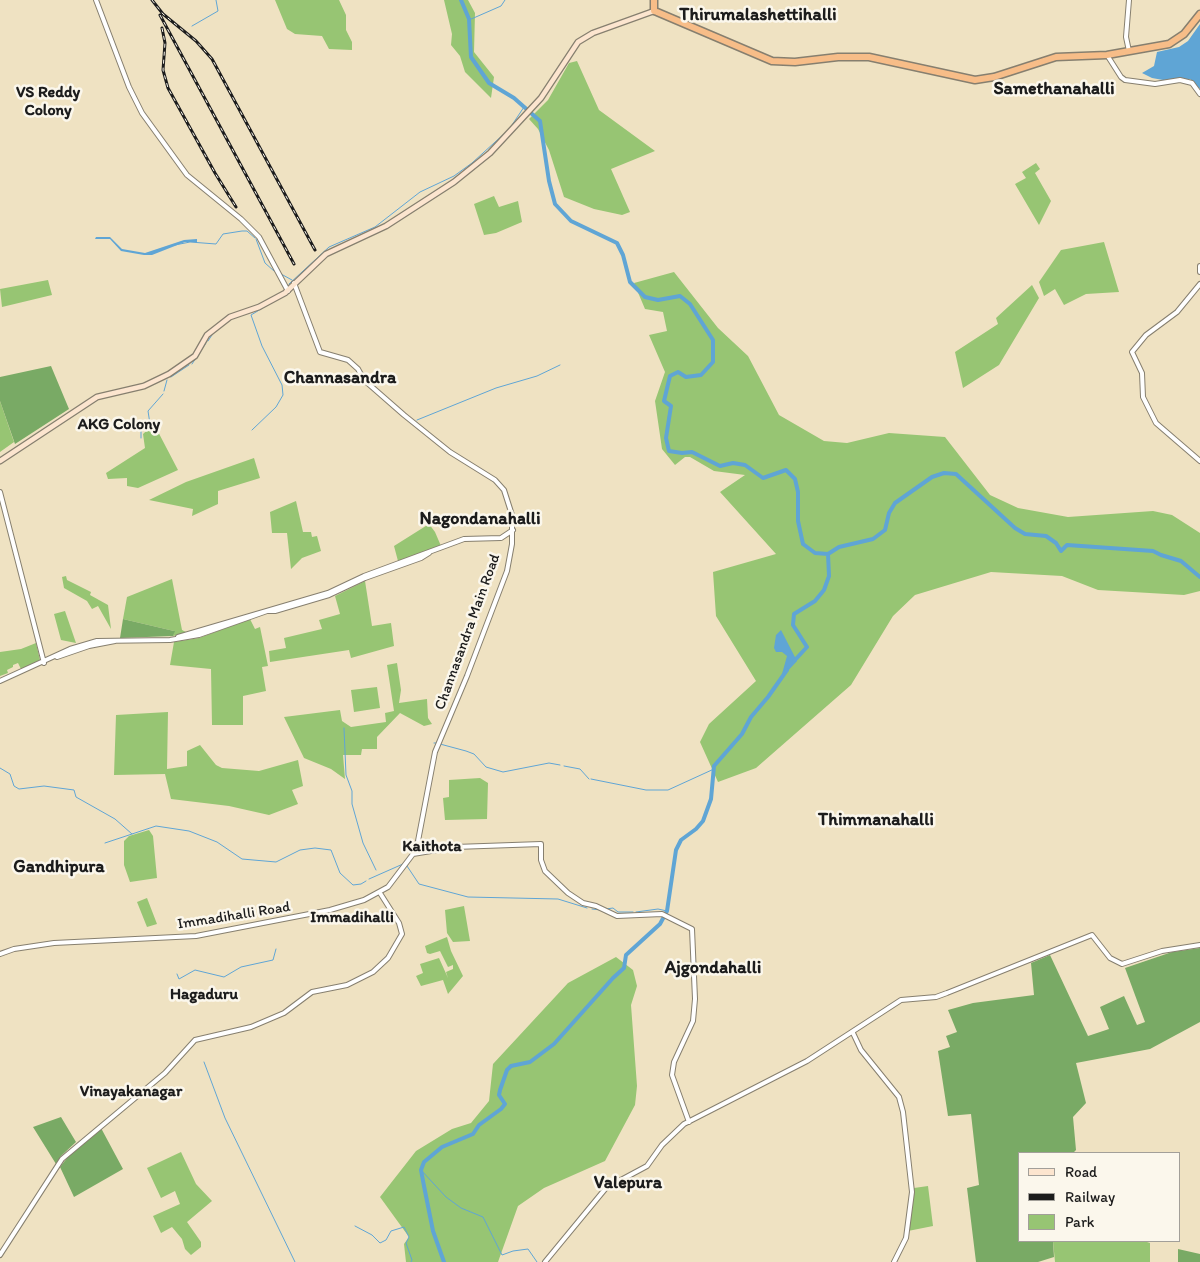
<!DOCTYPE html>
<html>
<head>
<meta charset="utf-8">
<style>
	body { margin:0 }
	#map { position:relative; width:1200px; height:1262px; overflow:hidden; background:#efe2c2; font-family:Itim,sans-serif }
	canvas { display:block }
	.legend { position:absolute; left:1018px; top:1152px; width:162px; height:90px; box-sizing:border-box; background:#fbf7ec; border:1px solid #a29f99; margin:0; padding:6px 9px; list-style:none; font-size:15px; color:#1c1c1c }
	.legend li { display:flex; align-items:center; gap:10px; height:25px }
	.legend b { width:25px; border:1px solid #a29f99 }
</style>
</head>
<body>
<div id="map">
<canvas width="1200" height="1262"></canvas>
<ul class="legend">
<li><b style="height:6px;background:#fce5cf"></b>Road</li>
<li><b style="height:6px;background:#1c1c1c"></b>Railway</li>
<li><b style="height:14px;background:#97c573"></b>Park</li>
</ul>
</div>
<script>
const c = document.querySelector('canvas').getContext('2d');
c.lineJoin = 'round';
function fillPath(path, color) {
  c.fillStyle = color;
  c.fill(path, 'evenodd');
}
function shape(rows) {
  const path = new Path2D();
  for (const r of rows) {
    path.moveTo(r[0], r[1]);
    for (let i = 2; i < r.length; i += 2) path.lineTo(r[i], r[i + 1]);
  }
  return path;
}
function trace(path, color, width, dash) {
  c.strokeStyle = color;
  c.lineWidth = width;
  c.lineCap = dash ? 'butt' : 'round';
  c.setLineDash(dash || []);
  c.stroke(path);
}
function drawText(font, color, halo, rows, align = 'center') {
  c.font = font + ' Itim,sans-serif';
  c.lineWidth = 5;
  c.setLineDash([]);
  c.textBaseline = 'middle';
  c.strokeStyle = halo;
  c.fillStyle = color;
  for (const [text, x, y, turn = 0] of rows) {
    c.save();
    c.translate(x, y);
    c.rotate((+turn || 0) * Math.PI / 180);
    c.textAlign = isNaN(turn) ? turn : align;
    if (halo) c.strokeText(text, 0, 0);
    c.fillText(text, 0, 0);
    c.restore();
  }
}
const green = shape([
	[275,0,339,0,346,15,346,30,352,42,352,50,329,49,322,36,295,34,287,29],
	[444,0,468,0,475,13,474,52,494,77,491,98,465,72,460,56,451,45,452,34],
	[577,61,599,110,655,151,611,169,630,212,622,215,594,209,564,197,549,150,538,129,529,119,548,100,569,63],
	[1036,163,1040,169,1035,173,1051,201,1039,225,1015,184,1026,178,1022,172],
	[494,196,499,207,518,201,522,222,496,233,484,235,474,204],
	[1104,242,1119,292,1086,294,1064,305,1055,289,1044,296,1039,282,1061,250],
	[674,272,718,328,748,356,779,415,824,441,847,443,889,433,945,437,990,495,1018,508,1068,517,1153,511,1172,515,1200,533,1200,591,1184,595,1098,590,1062,576,991,572,915,595,893,616,851,685,756,768,718,782,700,742,709,724,756,681,716,616,713,572,776,554,720,492,745,475,714,471,690,457,685,457,675,465,662,449,655,401,665,372,649,335,667,331,663,312,645,309,634,283],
	[48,280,52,295,2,307,0,289],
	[1032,285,1039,298,999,365,963,388,955,352,998,324,996,318],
	[0,401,14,442,0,452],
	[154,424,178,470,138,488,127,486,127,478,108,479,106,473,145,448,143,434],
	[254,458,260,478,218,491,218,504,192,516,193,509,149,500,186,482],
	[296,501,303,532,311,532,312,537,317,536,321,551,302,558,291,569,287,533,272,533,270,512],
	[429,524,435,532,441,546,398,561,394,546],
	[66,576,67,580,91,592,90,595,108,605,111,629,98,606,92,609,87,601,64,588,62,577],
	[172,579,182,630,188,633,173,636,174,631,123,619,127,597],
	[365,581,372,626,391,623,394,646,351,658,349,650,270,662,269,651,286,648,284,638,322,629,319,620,340,614,335,596],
	[65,611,76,643,61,640,54,614],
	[250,619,255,629,260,627,268,666,262,667,266,691,243,696,243,725,212,725,211,669,170,665,174,642,199,638],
	[36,643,40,660,21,669,18,663,13,665,13,667,7,670,8,673,0,676,0,652,21,649],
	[397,663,401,690,399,703,427,699,428,718,432,724,424,726,400,713,377,737,377,749,362,749,361,755,343,755,345,779,331,769,304,758,284,717,340,710,342,721,351,727,386,722,385,713,394,711,387,665],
	[377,687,380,708,354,712,351,690],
	[168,712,167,769,187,766,187,751,200,745,216,765,222,768,259,771,298,760,303,786,292,790,298,804,269,815,229,806,171,799,165,774,114,775,116,715],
	[480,778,488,783,487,819,445,820,443,798,449,797,449,780],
	[149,830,153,836,157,878,130,882,124,865,124,841,129,836],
	[147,898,157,924,147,927,137,902],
	[464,906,470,941,453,942,447,933,445,910],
	[447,937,451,951,463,976,448,994,443,980,421,986,416,976,423,973,420,964,439,958,448,978,446,972,453,969,453,965,448,967,440,951,430,954,427,953,425,946],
	[616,957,633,970,637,986,631,1005,637,1086,635,1105,605,1161,544,1188,518,1206,498,1262,406,1262,404,1244,409,1237,380,1197,416,1151,452,1129,471,1123,489,1101,493,1064,568,983],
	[181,1152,196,1184,212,1201,187,1222,201,1242,201,1247,191,1255,185,1249,182,1239,172,1227,161,1233,153,1216,180,1204,175,1191,161,1198,147,1168],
	[928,1186,933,1226,908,1231,914,1188],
	[1053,1241,1144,1241,1150,1243,1150,1262,1055,1262]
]);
const forest = shape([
	[51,366,69,409,15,444,0,401,0,377],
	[123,619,174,631,175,631,173,636,120,638],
	[1200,948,1200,1022,1150,1049,1076,1063,1086,1103,1073,1117,1076,1150,1073,1153,1019,1153,1019,1241,1053,1241,1054,1257,1038,1262,976,1262,967,1188,979,1185,971,1114,948,1116,938,1051,950,1047,946,1036,957,1032,948,1010,973,1003,1034,995,1031,963,1050,955,1088,1036,1109,1029,1100,1007,1124,996,1137,1025,1145,1022,1125,968,1172,952],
	[61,1117,76,1142,61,1156,56,1164,33,1127],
	[101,1128,123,1169,74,1197,60,1167,71,1153],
	[1178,1249,1200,1254,1200,1262,1178,1262]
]);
const water = shape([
	[1200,24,1200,89,1190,79,1163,80,1152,78,1142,73,1154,66,1157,52,1179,47,1188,41],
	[96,237,110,237,122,249,145,253,184,240,197,239,197,242,185,242,152,255,144,255,121,251,110,239,95,239],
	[781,630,797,661,785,674,782,674,787,656,782,652,776,652,774,648,776,635]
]);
const stream = shape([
	[469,20,501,6,505,0],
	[192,26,218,11,216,0],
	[510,128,524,107],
	[256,239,265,263,274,271],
	[170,246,190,242,216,244,223,234,242,231,247,231,255,238],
	[281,274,292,280],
	[289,284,329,247,375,227,420,192,454,176,472,163,505,133],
	[208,341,214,332],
	[192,364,206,343],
	[171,377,189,365],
	[164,391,167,380],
	[417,420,496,388,537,376,560,365],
	[252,430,276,407,283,395,282,385,262,346,251,315,276,300],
	[141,438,141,431,150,424,148,411,163,394],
	[344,728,346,775,352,791,352,804,363,843,376,870],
	[434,743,437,743],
	[440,744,466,751,474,754,486,767,503,772,549,763,560,765],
	[564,766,580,769,589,779],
	[0,768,10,774,14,786,19,789,44,786,74,790,76,797,115,819,132,834,156,826,189,831,217,842,242,859,276,862,300,850,315,848,331,850,340,873,353,885,361,884,366,881],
	[591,779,646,790,668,790,714,769],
	[105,843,132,834],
	[407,866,419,884,468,897,558,899,587,908],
	[369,879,403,864],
	[592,909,601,910],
	[606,909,613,908,618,912,633,912],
	[636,912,658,909,667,911],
	[177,974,179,979,195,970,224,977,241,967,273,960,276,949],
	[204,1062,225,1118,295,1262],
	[421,1170,446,1197,461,1208,483,1217,502,1255,513,1251,528,1249,537,1262],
	[355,1226,372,1235,380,1243,386,1240,391,1231,404,1227,409,1237,406,1243,412,1260,411,1262]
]);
const river = shape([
	[461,0,469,19,471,57,489,83,514,98,540,121,549,181,555,204,571,221,617,243,623,255,630,282,645,297,658,300,680,296,690,304,713,340,713,362,701,375,686,377,678,372,670,376,664,401,671,406,666,438,669,451,682,453,692,452,720,466,733,463,745,465,763,478,786,470,795,479,798,492,798,521,803,544,815,553,828,554,839,547,873,539,885,530,889,513,895,503,932,477,944,473,956,474,1015,528,1025,534,1046,536,1056,543,1061,551,1067,545,1153,551,1161,555,1181,561,1200,577],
	[794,661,807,647,793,625,794,614,815,601,824,590,829,576,828,554],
	[444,1262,433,1231,424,1186,421,1170,424,1162,442,1147,473,1134,479,1125,501,1109,505,1104,499,1095,500,1090,507,1070,511,1066,530,1062,554,1044,613,978,624,968,626,955,660,924,667,911,676,850,681,840,696,829,703,821,711,799,714,766,742,734,751,717,768,697,787,670]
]);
const tertiary = shape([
	[96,0,129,87,142,113,187,175,241,219,259,237,288,291],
	[1129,0,1126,37,1129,51],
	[1107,55,1121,77,1125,80,1155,84,1180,80,1192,83,1200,94],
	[1200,266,1200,272],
	[1200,284,1177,312,1146,335,1132,352,1142,373,1143,397,1156,423,1200,461],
	[0,492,44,663],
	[178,637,328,593,364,576,464,539,501,538,513,530],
	[57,657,89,646,115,641],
	[0,681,70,649,97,641,170,640,199,635,267,611,275,611,329,595,365,578,421,558,429,553],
	[413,854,455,847,541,844,541,860,545,871,568,893,583,903,596,906,617,916,662,914,692,929,695,999,693,1021,674,1062,672,1075,689,1122],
	[0,954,14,949,54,943,196,936,330,910,364,900,388,887,413,854,418,841,435,752,467,676,507,571,512,544,512,515,504,490,495,480,450,452,404,415,364,380,358,369,348,360,320,352,294,283],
	[853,1033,861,1050,899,1097,903,1112,912,1192,906,1238,894,1262],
	[0,1255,62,1159,165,1073,195,1040,251,1027,284,1013,312,992,347,985,373,972,388,958,402,934,399,923,380,893],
	[545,1262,606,1188,647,1166,662,1145,684,1124,807,1061,901,1000,936,997,947,993,1092,935,1110,958,1122,964,1162,951,1200,945]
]);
const secondary = shape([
	[0,461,97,397,144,386,169,374,195,356,207,335,230,317,259,307,285,293,326,254,386,226,454,182,490,153,541,98,578,42,593,33,654,11]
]);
const trunk = shape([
	[654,0,654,11,657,12,772,61,795,62,838,57,869,57,975,80,994,77,1056,57,1107,55,1169,44,1184,34,1200,14]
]);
const rail = shape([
	[152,0,163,14,196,41,212,59,315,250],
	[160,15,294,264],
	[162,28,165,43,163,70,168,88,215,173,236,207]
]);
const streetNames = [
	["Channasandra Main Road",468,632,-70],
	["Immadihalli Road",234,916,-9]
];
const neighbourhoodNames = [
	["VS Reddy",48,93],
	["Colony",48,111],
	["AKG Colony",119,425],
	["Kaithota",432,847],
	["Immadihalli",352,918],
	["Hagaduru",204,995],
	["Vinayakanagar",131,1092]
];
const quarterNames = [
	["Thirumalashettihalli",758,15],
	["Samethanahalli",1054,89],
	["Channasandra",340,378],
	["Nagondanahalli",480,519],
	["Thimmanahalli",876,820],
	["Gandhipura",59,867],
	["Ajgondahalli",713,968],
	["Valepura",628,1183]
];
fillPath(green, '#97c573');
fillPath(forest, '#79aa65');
fillPath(water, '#5fa5d5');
trace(stream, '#5fa5d5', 1);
trace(river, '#5fa5d5', 4);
trace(tertiary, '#867f6f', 6);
trace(secondary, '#867f6f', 7);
trace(trunk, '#867f6f', 9);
trace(tertiary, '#fff', 4);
trace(secondary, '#fce5cf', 4.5);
trace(trunk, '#f7bd88', 6);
trace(rail, '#1c1c1c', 3);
trace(rail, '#fbf7ec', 1, [4]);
drawText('15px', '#1c1c1c', '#fbf7ec', streetNames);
drawText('bold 16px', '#1c1c1c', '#fbf7ec', neighbourhoodNames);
drawText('bold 18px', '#1c1c1c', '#fbf7ec', quarterNames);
</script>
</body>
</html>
